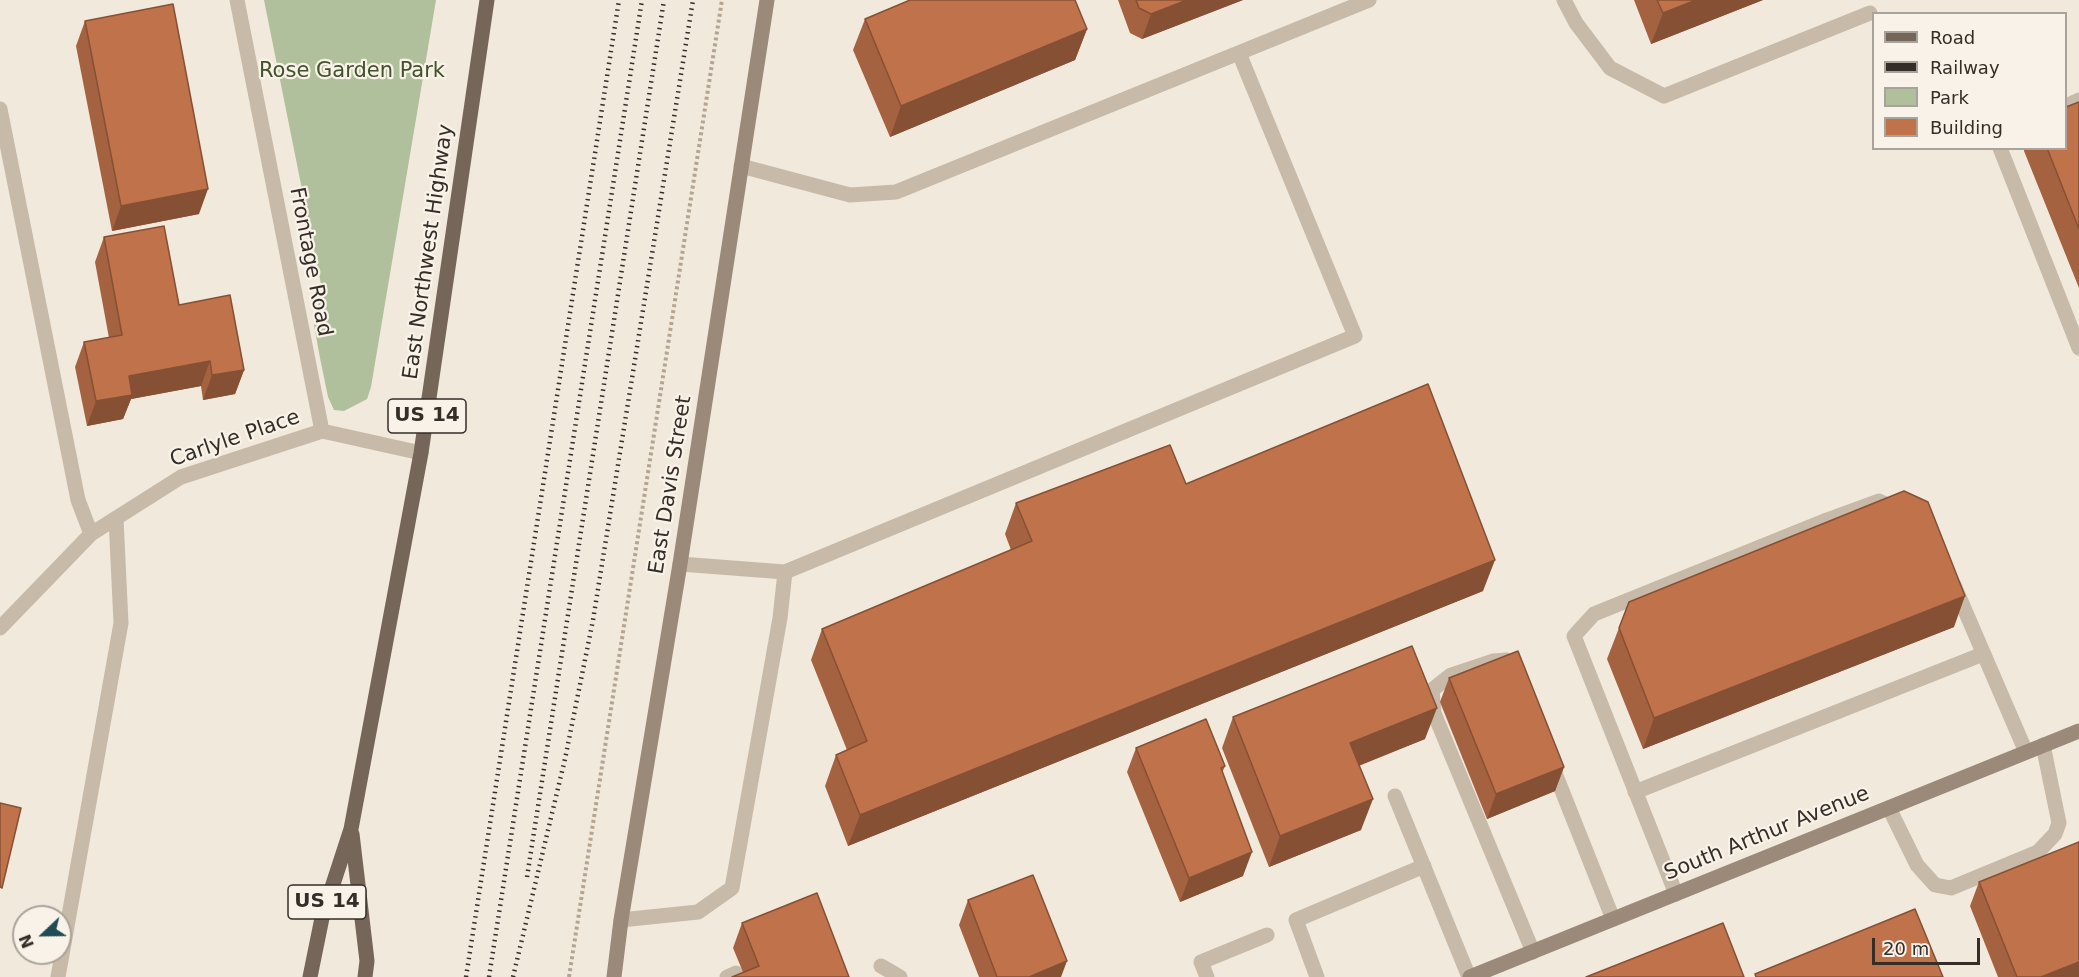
<!DOCTYPE html>
<html>
<head>
<meta charset="utf-8">
<style>
  body { margin:0 }
  #map { position:relative; width:2079px; height:977px; overflow:hidden; background:#f1e9dc; font-family:"DejaVu Sans",sans-serif }
  canvas { display:block }
  .legend { position:absolute; left:1872px; top:12px; width:195px; height:138px; box-sizing:border-box; background:#f8f2e8; border:2px solid #aaa39b; margin:0; padding:8px 10px; list-style:none; font-size:18px; color:#352d28 }
  .legend li { display:flex; align-items:center; gap:12px; height:30px }
  .legend b { width:30px; border:2px solid #aaa39b }
  .north { position:absolute; left:12px; top:905px; width:60px; height:60px; box-sizing:border-box; background:#f8f2e8; border:2px solid #aaa39b; border-radius:50%; rotate:248deg; font-size:16px; font-weight:700; line-height:24px; text-align:center; color:#352d28 }
  .north::after { content:''; display:block; margin:auto; width:21px; height:27px; background:#204c55; clip-path:polygon(50% 0,100% 100%,50% 72%,0 100%) }
  .scale { position:absolute; left:1872px; top:938px; width:108px; height:27px; box-sizing:border-box; border:3px solid #352d28; border-top:0; padding-left:8px; font-size:18px; line-height:21px; white-space:nowrap; color:#352d28; -webkit-text-stroke:4px #f8f2e8; paint-order:stroke }
</style>
</head>
<body>
<div id="map">
<canvas width="2079" height="977"></canvas>
<ul class="legend">
<li><b style="height:8px;background:#76665a"></b>Road</li>
<li><b style="height:8px;background:#352d28"></b>Railway</li>
<li><b style="height:16px;background:#b0bf9c"></b>Park</li>
<li><b style="height:16px;background:#c0724b"></b>Building</li>
</ul>
<div class="north">N</div>
<div class="scale">20 m</div>
</div>
<script>
const context = document.querySelector('canvas').getContext('2d');
context.lineJoin = 'round';
function paint(path, color) { context.fillStyle = color; context.fill(path, 'evenodd'); }
const shape = rows => new Path2D(rows.map(r => 'M' + r).join(''));
function strokePath(path, color, width, dash) { context.strokeStyle = color; context.lineWidth = width; context.lineCap = dash ? 'butt' : 'round'; context.setLineDash(dash || []); context.stroke(path); }
function drawText(font, color, halo, rows, align = 'center') {
  context.font = font + ' "DejaVu Sans",sans-serif'; context.lineWidth = 4.5; context.setLineDash([]); context.textBaseline = 'middle'; context.strokeStyle = halo; context.fillStyle = color; for (const [text, x, y, turn = 0] of rows) {
    context.save(); context.translate(x, y); context.rotate((+turn || 0) * Math.PI / 180); context.textAlign = isNaN(turn) ? turn : align; if (halo) context.strokeText(text, 0, 0); context.fillText(text, 0, 0); context.restore();
  }
}
const green = shape([
  [264,0,436,0,371,387,367,399,344,411,334,410,328,397,320,358,314,325,322,289]
]);
const path = shape([
  [569,977,722,0]
]);
const lane = shape([
  [1564,0,1576,23,1610,68,1664,96,1870,13],
  [2066,106,2079,100],
  [2000,148,2079,348],
  [741,166,850,195,896,192,1369,0],
  [680,564,785,572,1355,336,1239,53],
  [1954,585,2026,752],
  [1507,660,1493,661,1451,675,1432,690,1434,713,1533,952],
  [1551,763,1613,919],
  [1635,792,1983,654],
  [1395,796,1469,977],
  [1889,808,1917,865,1935,885,1951,888,2038,852,2055,834,2059,823,2043,745],
  [1676,894,1574,636,1594,614,1827,520,1879,501,1897,509],
  [621,920,698,912,732,888,780,618,785,572],
  [881,966,900,977],
  [727,977,736,973],
  [1207,977,1201,962,1267,935],
  [1317,977,1296,920,1424,866]
]);
const street = shape([
  [237,0,322,431],
  [0,109,78,500,91,534],
  [322,431,421,453],
  [0,628,91,534,181,477,322,431],
  [58,977,121,623,116,518]
]);
const secondary = shape([
  [614,977,621,920,680,564,767,0],
  [1470,977,2079,731]
]);
const primary = shape([
  [352,834,367,961,365,977],
  [310,977,322,918,351,829,421,453,487,0]
]);
const rail = shape([
  [527,877,664,0],
  [466,977,619,0],
  [489,977,642,0],
  [513,977,565,759,593,620,693,0]
]);
const wall = shape([
  [1118,0,1243,0,1142,39,1130,33],
  [1634,0,1763,0,1651,44],
  [865,19,1087,29,1075,60,890,137,853,50],
  [85,21,199,214,112,231,76,46],
  [2079,102,2079,288,2024,151,2024,148,2066,148],
  [104,237,179,305,244,370,235,394,203,400,201,386,131,399,123,419,87,426,75,367,84,342,109,338,95,262],
  [1186,484,1483,591,848,846,825,786,836,755,847,750,811,660,822,629,1011,550,1005,534,1016,503],
  [1629,602,1954,627,1643,749,1607,659],
  [1449,678,1564,767,1555,791,1487,819,1440,702],
  [1233,717,1425,739,1359,765,1361,830,1269,867,1222,748],
  [1136,748,1225,766,1222,773,1243,876,1180,902,1127,772],
  [1979,882,2079,977,1998,977,1970,906],
  [968,900,1061,977,979,977,959,925],
  [742,923,849,977,743,972,733,948]
]);
const shadedWall = shape([
  [1187,0,1243,0,1142,39,1151,14],
  [1696,0,1763,0,1651,44,1663,13],
  [1087,29,1075,60,890,137,901,106],
  [208,189,199,214,112,231,121,206],
  [210,361,201,386,131,399,123,419,87,426,96,401,129,376],
  [244,370,235,394,203,400,212,375],
  [1495,560,1483,591,848,846,860,815],
  [1965,596,1954,627,1643,749,1654,718],
  [1437,708,1425,739,1339,774,1350,743],
  [1564,767,1555,791,1487,819,1496,794],
  [1373,799,1361,830,1269,867,1280,836],
  [1252,852,1243,876,1180,902,1189,878],
  [1067,961,1061,977,1029,977],
  [2079,962,2079,977,2041,977]
]);
const building = shape([
  [910,0,1075,0,1087,29,901,106,865,19,910,0],
  [1136,0,1187,0,1151,14,1139,8,1136,0],
  [1657,0,1696,0,1663,13,1657,0],
  [173,4,208,189,121,206,85,21,173,4],
  [2079,102,2079,229,2047,148,2066,148,2066,107,2079,102],
  [164,226,179,305,230,295,244,370,212,375,210,361,129,376,132,395,96,401,84,342,122,335,104,237,164,226],
  [1428,384,1495,560,860,815,836,755,867,741,822,629,1032,541,1016,503,1170,445,1186,484,1428,384],
  [1904,491,1928,502,1965,596,1654,718,1619,628,1629,602,1904,491],
  [1412,646,1437,708,1350,743,1373,799,1280,836,1233,717,1412,646],
  [1518,651,1564,767,1496,794,1449,678,1518,651],
  [1206,719,1225,766,1221,768,1252,852,1189,878,1136,748,1206,719],
  [0,803,21,808,2,888,0,887,0,803],
  [2079,842,2079,962,2041,977,2017,977,1979,882,2079,842],
  [1033,875,1067,961,1029,977,997,977,968,900,1033,875],
  [817,893,849,977,732,977,759,966,742,923,817,893],
  [1915,909,1943,977,1756,977,1755,974,1915,909],
  [1723,923,1744,977,1586,977,1723,923]
]);
const shields = [
  [427,416,78],
  [327,902,78]
];
const shieldNames = [
  ["US 14",427,416],
  ["US 14",327,902]
];
const parkNames = [
  ["Rose Garden Park",352,72]
];
const streetNames = [
  ["East Northwest Highway",429,252,-82],
  ["Frontage Road",310,262,79],
  ["Carlyle Place",235,439,-19],
  ["East Davis Street",671,485,-81],
  ["South Arthur Avenue",1767,834,-22]
];
paint(green, '#b0bf9c');
strokePath(path, '#b4a492', 4, [3, 3]);
strokePath(lane, '#c8baa8', 15);
strokePath(street, '#c8baa8', 15);
strokePath(secondary, '#9b897a', 15);
strokePath(primary, '#76665a', 15);
strokePath(rail, '#352d28', 4.5, [1.5, 4.5]);
paint(wall, '#a56240');
paint(shadedWall, '#865034');
paint(building, '#c0724b');
strokePath(building, '#865034', 1.5);
for (const [x, y, w] of shields) { const box = new Path2D(); box.roundRect(x - w / 2, y - 17, w, 34, 4.5); context.fillStyle = '#f8f2e8'; context.fill(box); strokePath(box, '#352d28', 1.5); }
drawText('bold 20px', '#352d28', null, shieldNames);
drawText('21px', '#41522d', '#f8f2e8', parkNames);
drawText('21px', '#352d28', '#f8f2e8', streetNames);
</script>
</body>
</html>
